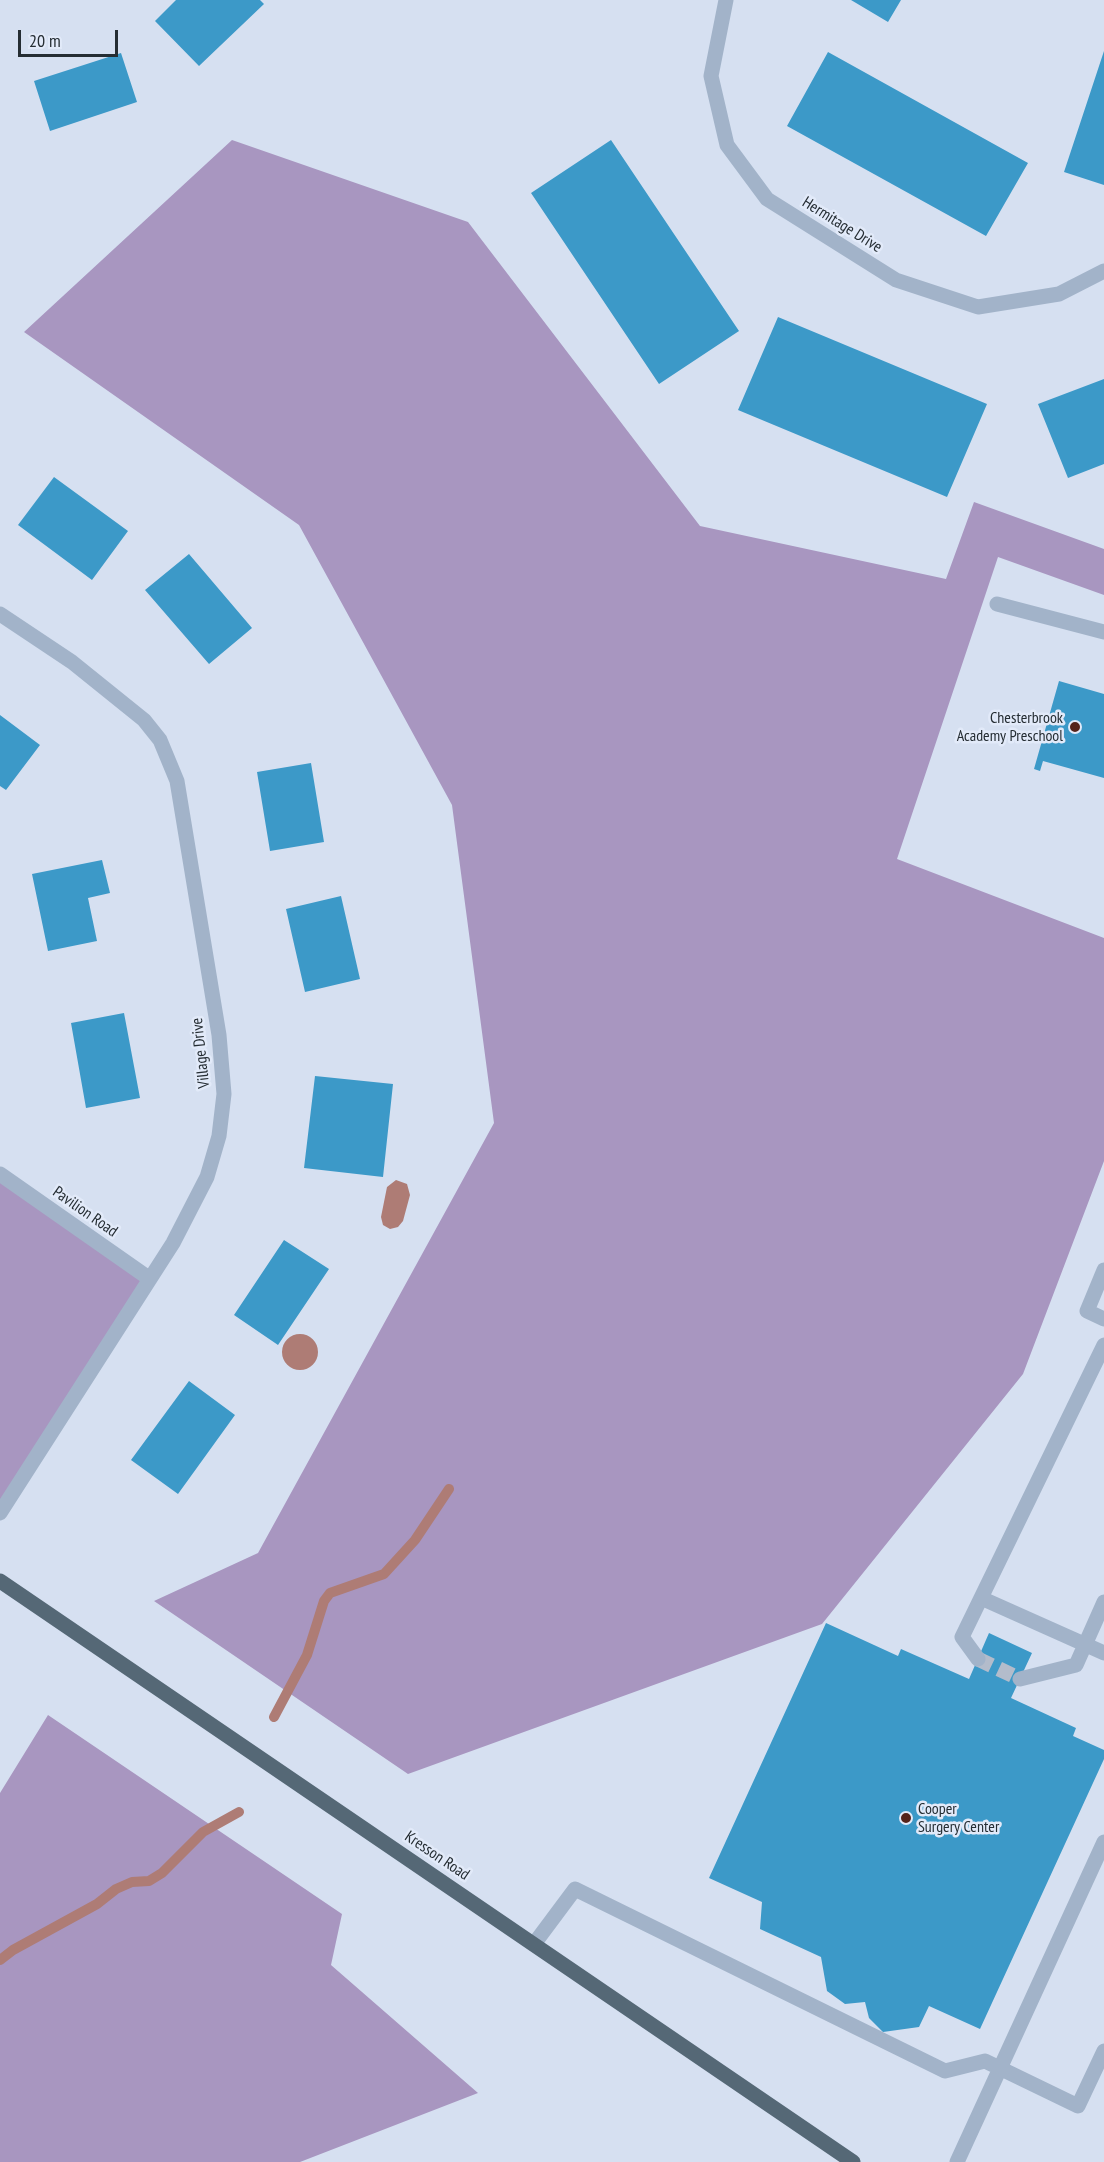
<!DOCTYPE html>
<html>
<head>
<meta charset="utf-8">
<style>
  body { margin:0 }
  #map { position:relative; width:1104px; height:2162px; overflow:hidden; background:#d6e0f1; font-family:"PT Sans Narrow",sans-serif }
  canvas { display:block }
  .scale { position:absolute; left:18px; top:30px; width:100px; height:27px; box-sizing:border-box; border:3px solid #252d33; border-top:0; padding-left:8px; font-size:18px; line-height:21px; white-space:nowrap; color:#252d33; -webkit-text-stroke:4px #e2eaf9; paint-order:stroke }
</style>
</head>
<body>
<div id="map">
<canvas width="1104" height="2162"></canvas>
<div class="scale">20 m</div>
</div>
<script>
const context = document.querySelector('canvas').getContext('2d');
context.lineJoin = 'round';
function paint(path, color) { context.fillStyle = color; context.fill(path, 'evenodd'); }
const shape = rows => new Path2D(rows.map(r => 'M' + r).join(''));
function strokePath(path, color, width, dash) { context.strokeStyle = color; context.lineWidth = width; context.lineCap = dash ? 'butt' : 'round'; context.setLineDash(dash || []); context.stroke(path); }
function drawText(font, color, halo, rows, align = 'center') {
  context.font = font + ' "PT Sans Narrow",sans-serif'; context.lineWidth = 5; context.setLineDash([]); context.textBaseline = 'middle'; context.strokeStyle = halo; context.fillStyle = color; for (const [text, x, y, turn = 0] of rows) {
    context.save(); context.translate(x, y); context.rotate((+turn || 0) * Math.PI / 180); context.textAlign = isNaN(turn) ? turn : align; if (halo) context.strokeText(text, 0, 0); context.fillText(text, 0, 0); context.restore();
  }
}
const green = shape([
  [232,140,468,222,700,526,946,579,974,502,1104,549,1104,595,998,557,897,859,1104,938,1104,1161,1023,1374,822,1624,408,1774,154,1601,258,1553,494,1123,452,805,299,525,24,332],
  [0,1174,150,1279,0,1515],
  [48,1715,342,1914,331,1965,478,2093,300,2162,0,2162,0,1793]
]);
const water = shape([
  [396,1180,407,1184,410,1195,403,1221,398,1227,390,1229,383,1225,381,1217,387,1187],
  '282 1352a18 18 0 1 1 36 0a18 18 0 1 1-36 0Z'
]);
const stream = shape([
  [274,1717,307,1655,324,1601,330,1593,384,1574,415,1540,449,1489],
  [0,1960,13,1950,97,1904,116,1889,132,1882,149,1881,162,1873,203,1832,239,1812]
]);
const building = shape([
  [176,0,260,0,264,4,199,66,155,21],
  [851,0,901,0,888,22],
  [1104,51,1104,185,1064,172],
  [828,52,1028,163,986,236,787,126],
  [121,53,137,102,50,131,34,81],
  [611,140,739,331,659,384,531,193],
  [778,317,987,404,947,497,738,410],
  [1104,379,1104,464,1068,478,1038,404],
  [54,477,128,531,92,580,18,525],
  [189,554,252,628,209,664,145,590],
  [1059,681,1104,694,1104,778,1043,761,1040,771,1034,769],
  [0,715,40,745,6,790,0,786],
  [311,763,324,842,270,851,257,772],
  [102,860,110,893,88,898,97,941,48,951,32,874],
  [341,896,360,979,305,992,286,909],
  [124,1013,140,1098,86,1108,71,1023],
  [315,1076,393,1084,383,1177,304,1168],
  [284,1240,329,1269,278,1345,234,1315],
  [189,1381,235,1415,178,1494,131,1460],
  [826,1623,898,1656,901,1649,969,1679,989,1633,1032,1653,1011,1698,1076,1728,1073,1736,1104,1750,1104,1759,980,2029,929,2006,919,2027,883,2032,869,2018,865,2002,845,2004,827,1991,821,1957,760,1929,762,1902,709,1878]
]);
const minorTunnel = shape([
  [978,1659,1020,1679]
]);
const minor = shape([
  [726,0,711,76,727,145,767,199,896,280,978,307,1059,294,1104,271],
  [997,604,1104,632],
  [0,614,72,662,144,720,160,740,177,781,219,1035,224,1094,219,1136,207,1177,173,1243,0,1513],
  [0,1174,150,1279],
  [1104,1270,1087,1311,1104,1319],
  [981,1598,1104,1653],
  [978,1659,962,1637,1104,1345],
  [1020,1679,1076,1665,1104,1602],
  [534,1944,575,1889,945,2071,985,2061,1078,2106,1104,2051],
  [957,2162,1104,1842]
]);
const major = shape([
  [0,1581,853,2162]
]);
const markers = [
  [1075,727,6,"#55231a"],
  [906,1818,6,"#55231a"]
];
const streetNames = [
  ["Hermitage Drive",842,225,32],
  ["Village Drive",201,1053,-96],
  ["Pavilion Road",85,1212,35],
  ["Kresson Road",437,1856,34]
];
const poiNames = [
  ["Chesterbrook",1063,718],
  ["Academy Preschool",1063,736],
  ["Cooper",918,1809,"left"],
  ["Surgery Center",918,1827,"left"]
];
paint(green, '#a896c0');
paint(water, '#ae7c75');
strokePath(stream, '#ae7c75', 10);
paint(building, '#3c99c8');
strokePath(minorTunnel, '#b3bccb', 15, [15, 8]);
strokePath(minor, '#a2b3c9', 15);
strokePath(major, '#556876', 15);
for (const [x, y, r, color] of markers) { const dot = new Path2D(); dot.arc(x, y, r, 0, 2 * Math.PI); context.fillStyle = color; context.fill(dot); strokePath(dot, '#e2eaf9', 2); }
drawText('16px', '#252d33', '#e2eaf9', streetNames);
drawText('16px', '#252d33', '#e2eaf9', poiNames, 'right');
</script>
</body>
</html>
